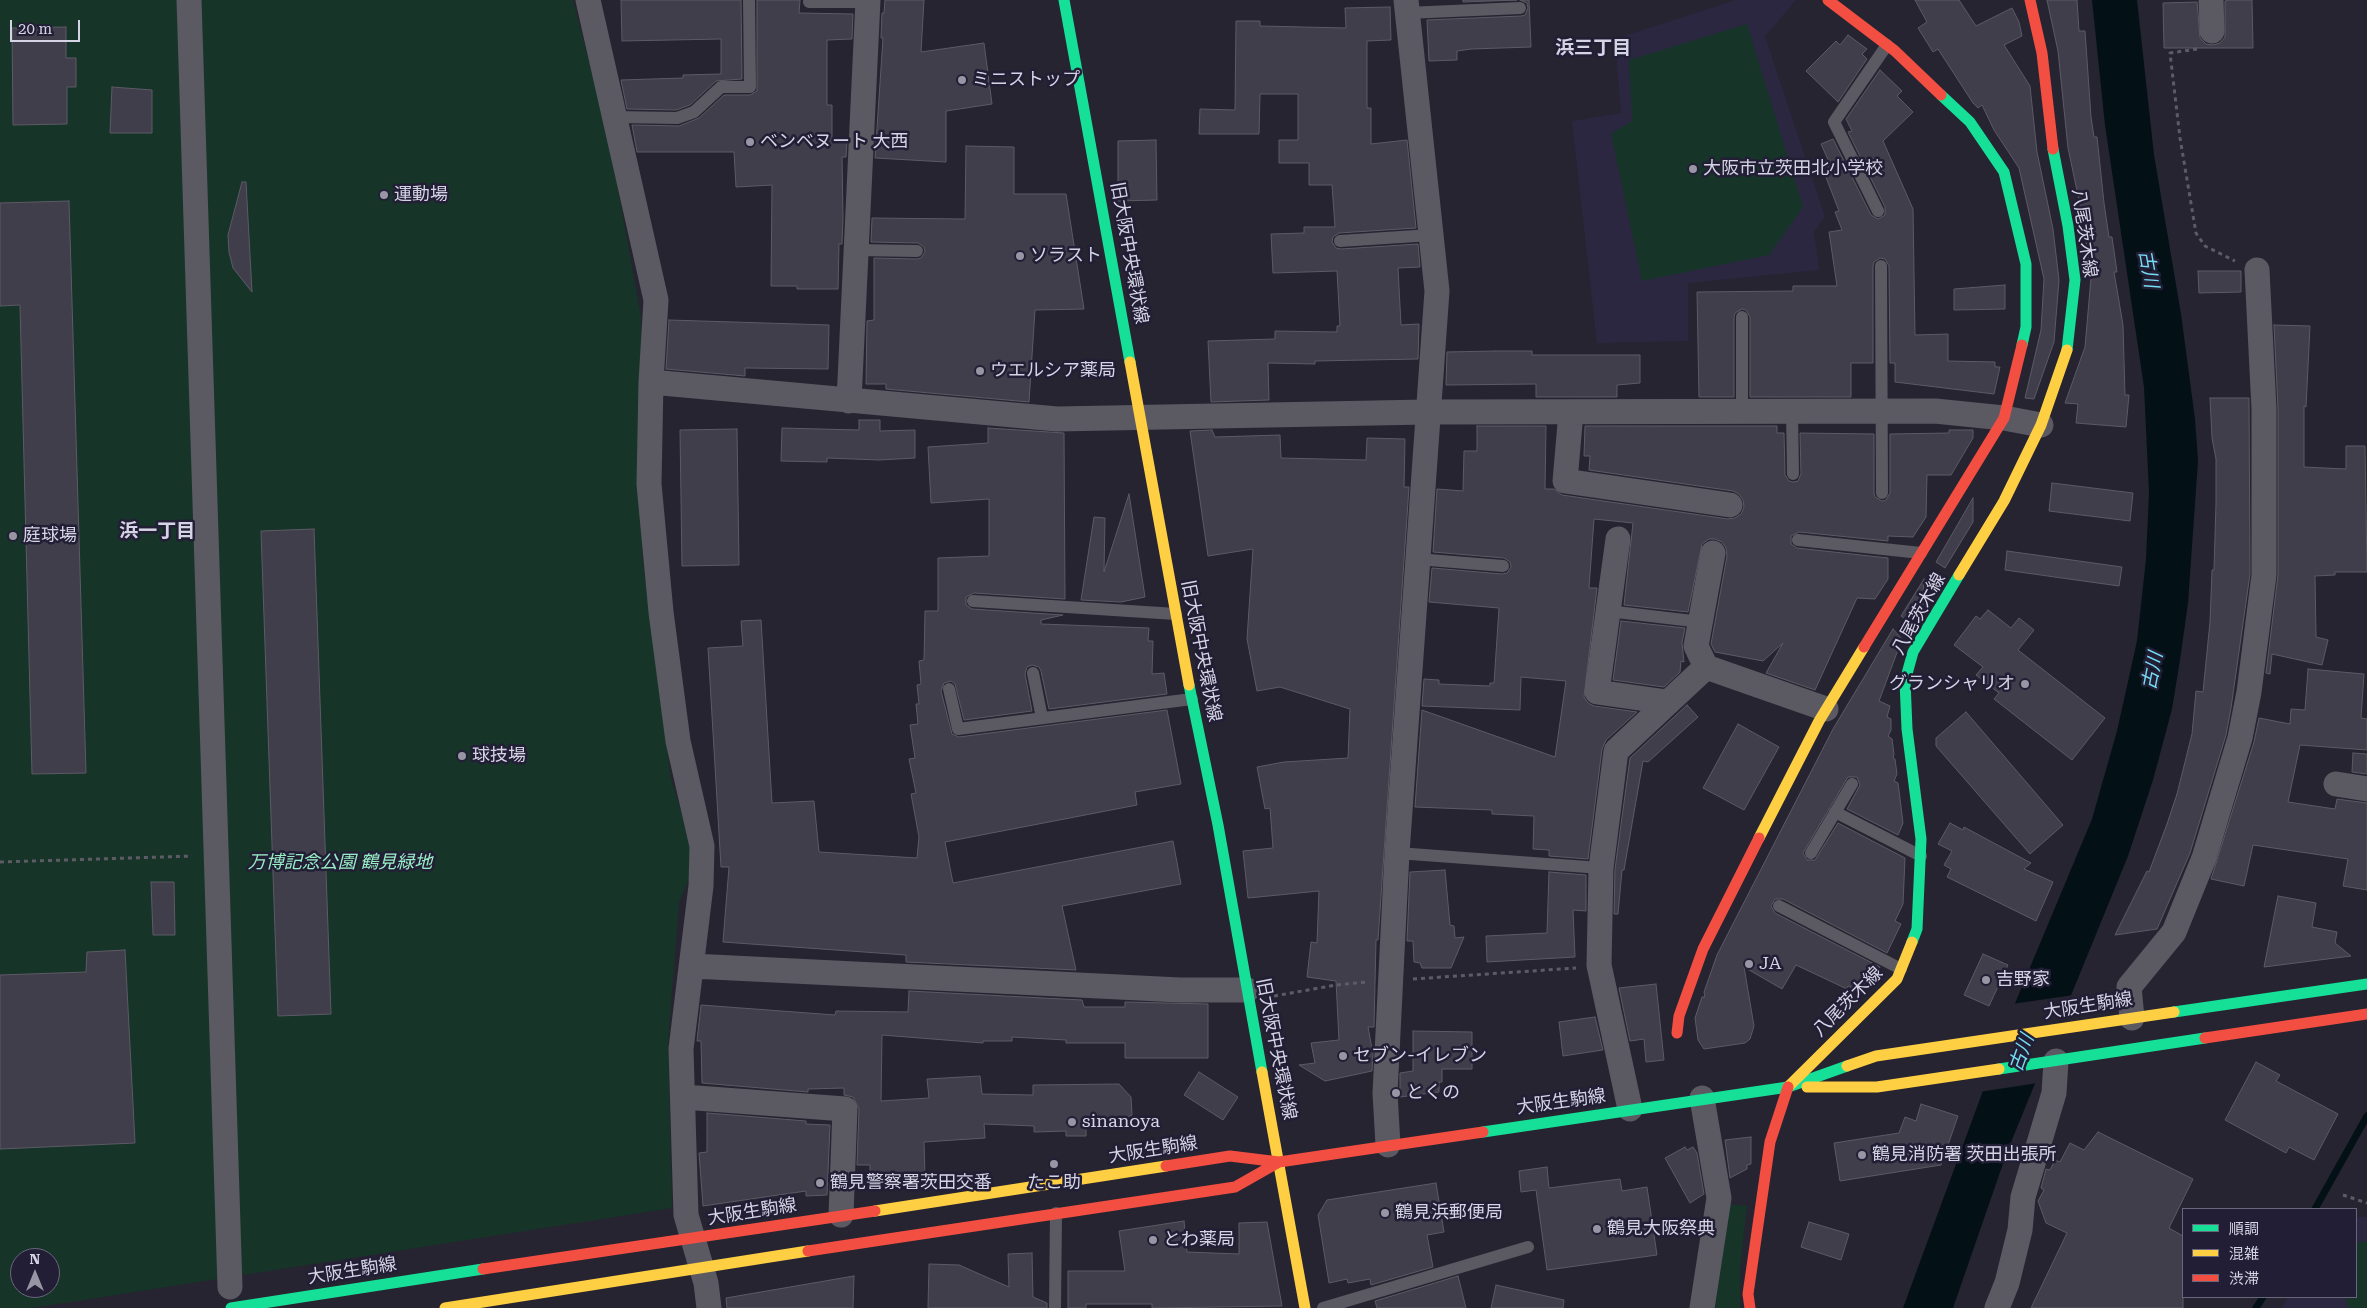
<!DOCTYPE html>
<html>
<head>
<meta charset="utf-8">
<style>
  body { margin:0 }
  #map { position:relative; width:2367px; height:1308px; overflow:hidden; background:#262430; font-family:"Roboto Serif","Noto Sans JP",serif }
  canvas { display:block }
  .legend { position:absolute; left:2182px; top:1208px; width:175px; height:90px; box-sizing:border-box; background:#221e36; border:1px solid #6a677c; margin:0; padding:6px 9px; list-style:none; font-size:15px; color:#d5d4e4 }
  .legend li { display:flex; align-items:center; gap:10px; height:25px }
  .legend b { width:25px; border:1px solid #6a677c }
  .north { position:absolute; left:10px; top:1248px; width:50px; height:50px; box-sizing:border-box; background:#221e36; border:1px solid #6a677c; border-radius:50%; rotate:0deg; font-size:14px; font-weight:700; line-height:20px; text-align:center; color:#d5d4e4 }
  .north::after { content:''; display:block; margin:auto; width:18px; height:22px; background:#9896a5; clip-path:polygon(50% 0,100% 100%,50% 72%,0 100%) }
  .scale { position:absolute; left:10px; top:20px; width:70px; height:22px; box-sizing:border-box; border:2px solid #d5d4e4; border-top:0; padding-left:6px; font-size:15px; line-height:18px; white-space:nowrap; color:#d5d4e4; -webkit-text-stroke:4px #221e36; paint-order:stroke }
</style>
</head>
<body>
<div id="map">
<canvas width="2367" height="1308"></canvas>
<ul class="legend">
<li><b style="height:6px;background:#16e098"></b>順調</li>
<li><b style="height:6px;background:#ffcf43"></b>混雑</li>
<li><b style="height:6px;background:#f24e42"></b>渋滞</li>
</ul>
<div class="north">N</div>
<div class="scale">20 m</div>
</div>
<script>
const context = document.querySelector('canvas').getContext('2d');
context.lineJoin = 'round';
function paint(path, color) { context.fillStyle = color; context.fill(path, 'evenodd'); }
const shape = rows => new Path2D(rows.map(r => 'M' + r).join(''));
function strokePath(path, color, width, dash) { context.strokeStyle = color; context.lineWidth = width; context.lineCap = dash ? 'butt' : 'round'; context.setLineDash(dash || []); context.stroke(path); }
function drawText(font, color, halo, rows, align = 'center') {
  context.font = font + ' "Roboto Serif","Noto Sans JP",serif'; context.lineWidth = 5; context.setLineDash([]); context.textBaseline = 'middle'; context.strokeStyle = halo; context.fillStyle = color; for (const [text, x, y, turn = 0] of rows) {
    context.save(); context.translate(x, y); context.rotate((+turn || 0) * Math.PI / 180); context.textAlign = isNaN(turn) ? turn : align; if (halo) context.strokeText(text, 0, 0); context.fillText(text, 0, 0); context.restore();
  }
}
const built = shape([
  [1736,0,1796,0,1765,36,1825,217,1814,232,1819,270,1688,283,1688,341,1597,343,1572,121,1621,113,1615,39],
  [2356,1217,2367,1217,2367,1308,2282,1308,2288,1297,2356,1297]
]);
const green = shape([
  [0,0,573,0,609,139,641,317,642,555,671,779,690,840,691,875,679,902,668,1042,672,1208,32,1308,0,1308],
  [20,1258,50,1258,50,1288,20,1288],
  [1747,24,1803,207,1769,255,1642,281,1611,134,1632,121,1629,60],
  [1729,1204,1747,1206,1740,1268,1740,1308,1708,1308],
  [2367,1241,2367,1308,2348,1308,2346,1297,2356,1297,2356,1243]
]);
const water = shape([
  [2092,0,2137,0,2154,155,2181,314,2195,419,2198,461,2188,603,2180,660,2172,709,2153,780,2128,856,2007,1152,1953,1308,1903,1308,2016,1001,2092,819,2117,731,2137,641,2146,559,2149,492,2144,387,2105,125]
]);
const pier = shape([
  [2074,995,2038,1083,1979,1092,2012,1004]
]);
const stream = shape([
  [2315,1209,2367,1116],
  [2256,1308,2263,1297]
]);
const building = shape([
  [621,0,741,0,742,79,716,81,690,105,676,110,627,109,621,80,683,78,683,75,721,74,721,39,622,41,621,0],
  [757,0,800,0,799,13,853,14,852,39,827,40,827,105,832,105,832,140,847,140,846,157,842,157,843,218,842,244,839,244,838,289,797,289,797,286,771,286,772,185,736,187,734,152,637,152,632,125,679,126,699,118,724,95,750,95,757,91,757,0],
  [885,0,924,0,921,52,984,43,992,104,946,111,946,162,875,158,883,38,881,38,882,13,884,13,885,0],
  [1463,0,1517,0,1463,2,1463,0],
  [1520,0,1529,0,1531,47,1471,49,1457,51,1457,60,1429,61,1427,20,1521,16,1525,15,1528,8,1527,3,1520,0],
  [1915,0,1959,0,1976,26,2012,8,2019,22,2022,36,2004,45,2030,86,2037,152,2053,229,2059,280,2054,342,2034,399,2025,398,2041,330,2044,279,2019,168,1994,130,1982,105,1978,108,1973,103,1938,49,1933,52,1918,28,1927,22,1915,0],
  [2047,0,2077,0,2079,31,2085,31,2091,117,2094,137,2097,137,2104,203,2109,237,2112,237,2117,272,2114,272,2123,325,2125,395,2129,395,2126,427,2076,423,2078,404,2065,403,2085,347,2091,278,2084,224,2068,148,2058,51,2047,0],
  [2228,0,2252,0,2253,48,2164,48,2163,3,2197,2,2200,38,2206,44,2213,45,2220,43,2225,37,2225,1,2228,0],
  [1390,7,1391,40,1367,41,1367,108,1371,108,1371,144,1407,140,1416,228,1339,233,1333,237,1332,242,1336,248,1341,249,1418,244,1420,267,1398,268,1401,325,1419,324,1418,359,1315,361,1315,364,1268,363,1269,400,1211,402,1208,341,1275,339,1275,331,1337,332,1337,326,1340,326,1337,271,1273,273,1271,234,1304,233,1304,227,1335,227,1332,185,1309,185,1309,163,1279,163,1279,140,1298,140,1298,94,1260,94,1259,134,1199,134,1200,109,1235,110,1236,21,1260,21,1260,26,1346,28,1345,8,1390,7],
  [66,27,66,58,76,58,76,87,67,87,67,124,13,125,12,28,66,27],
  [1848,35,1867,49,1862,54,1867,59,1838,102,1806,71,1836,41,1840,45,1848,35],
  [1880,70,1902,91,1897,96,1913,112,1883,141,1913,209,1915,335,1948,334,1948,361,1995,362,1995,367,2000,367,1994,394,1895,382,1895,363,1890,363,1889,266,1885,259,1880,258,1874,262,1873,266,1873,363,1851,363,1851,397,1750,397,1750,317,1746,310,1742,309,1735,313,1734,317,1734,397,1699,397,1697,292,1793,291,1793,286,1837,286,1829,232,1842,230,1835,212,1839,211,1822,167,1830,164,1821,144,1833,139,1871,215,1878,219,1885,215,1885,207,1848,132,1852,131,1846,119,1880,70],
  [112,87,152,90,152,133,110,133,112,87],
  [1156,140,1157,200,1118,201,1118,141,1156,140],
  [966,146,1014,147,1014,194,1066,194,1084,309,1035,310,1029,402,886,389,886,384,866,384,867,321,874,320,874,258,917,259,921,258,925,252,924,247,918,243,871,242,872,218,965,219,966,146],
  [242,182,246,182,252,292,233,268,229,252,228,235,242,182],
  [69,201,86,773,32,774,20,305,0,306,0,203,69,201],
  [2198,271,2241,271,2241,292,2199,293,2198,271],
  [2005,285,2005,309,1954,310,1954,289,2005,285],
  [669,320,829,325,828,369,745,368,745,376,666,369,669,320],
  [2274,325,2310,326,2306,407,2304,406,2304,467,2346,469,2346,446,2365,446,2367,572,2335,572,2335,575,2315,576,2316,637,2328,640,2322,665,2272,654,2270,674,2266,673,2278,575,2278,409,2274,325],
  [1495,351,1532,351,1532,355,1640,355,1640,383,1617,385,1617,397,1536,397,1536,384,1446,385,1447,352,1495,351],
  [2210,398,2249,398,2250,574,2231,708,2226,735,2190,853,2157,929,2115,935,2147,871,2149,872,2167,824,2177,794,2192,734,2196,691,2203,692,2210,622,2212,570,2214,570,2216,503,2216,459,2212,438,2210,398],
  [859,420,880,420,880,431,915,430,915,458,879,460,827,458,827,462,781,461,782,428,859,430,859,420],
  [1477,426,1546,426,1545,489,1554,489,1562,495,1728,519,1735,518,1741,514,1744,507,1743,500,1739,494,1733,491,1589,470,1590,456,1584,456,1585,426,1777,426,1777,433,1784,433,1785,475,1789,481,1793,482,1798,481,1801,474,1800,433,1874,434,1874,493,1875,497,1882,501,1886,500,1890,493,1890,434,1949,433,1949,430,1973,430,1973,438,1951,475,1927,475,1926,517,1913,537,1888,536,1888,541,1799,532,1791,536,1791,544,1797,548,1888,558,1888,579,1875,599,1857,598,1815,690,1766,673,1783,643,1763,661,1715,652,1711,644,1727,556,1726,548,1722,542,1715,539,1709,539,1702,544,1688,612,1624,605,1633,523,1594,519,1589,588,1597,588,1584,697,1588,703,1594,706,1637,712,1606,740,1602,749,1588,859,1549,856,1549,850,1533,849,1534,816,1492,814,1492,810,1415,807,1422,710,1555,757,1566,681,1521,677,1520,710,1422,706,1424,679,1439,680,1439,684,1490,686,1490,683,1494,683,1499,608,1429,602,1432,568,1502,574,1507,573,1511,567,1510,562,1504,558,1433,552,1437,489,1463,491,1464,451,1477,451,1477,426],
  [988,428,1064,433,1065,599,974,593,966,597,966,605,972,609,1063,615,1041,620,1041,624,1149,628,1148,641,1153,641,1152,674,1164,673,1167,694,1049,709,1041,671,1039,667,1032,665,1027,667,1025,674,1032,711,964,720,955,684,951,681,944,683,941,691,952,734,959,737,1167,710,1181,784,1135,792,1137,805,945,842,953,883,1173,841,1181,884,1062,906,1076,970,906,962,906,955,723,942,729,867,721,867,708,648,743,646,741,621,761,620,772,803,814,801,819,852,917,858,919,837,911,794,916,793,909,759,915,758,910,725,918,724,916,704,919,704,917,685,921,684,919,661,924,660,925,611,938,611,938,558,989,556,989,499,931,503,928,447,988,443,988,428],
  [737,429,739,565,682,566,680,430,737,429],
  [1212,430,1215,437,1280,435,1281,458,1366,460,1367,438,1405,439,1404,487,1409,487,1378,940,1376,940,1374,1027,1368,1027,1373,1054,1372,1071,1325,1081,1299,1065,1315,1063,1311,1043,1339,1040,1336,981,1307,977,1311,942,1317,943,1319,891,1248,898,1243,851,1273,848,1270,808,1265,809,1257,767,1284,762,1348,758,1350,709,1280,687,1257,691,1247,639,1253,549,1208,556,1190,431,1212,430],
  [2052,483,2133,493,2130,521,2049,511,2052,483],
  [1129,494,1145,597,1121,602,1081,600,1094,517,1105,518,1104,572,1129,494],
  [1973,498,1973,522,1945,568,1936,562,1973,498],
  [314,529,331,1014,278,1016,261,531,314,529],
  [2007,551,2122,567,2119,586,2005,570,2007,551],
  [1924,579,1923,605,1912,624,1901,616,1924,579],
  [1988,610,2011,628,2019,618,2034,630,2018,650,2105,718,2072,760,1994,699,1999,693,1976,675,1983,667,1954,645,1976,616,1980,619,1988,610],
  [1621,621,1685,628,1682,643,1684,662,1681,661,1680,672,1664,687,1613,680,1621,621],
  [1893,629,1902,639,1879,701,1890,706,1887,717,1891,719,1891,730,1888,736,1892,739,1894,754,1893,758,1895,759,1897,774,1894,781,1898,783,1903,823,1898,835,1847,809,1860,785,1857,777,1848,777,1803,853,1807,860,1815,860,1838,823,1905,858,1903,904,1895,921,1901,924,1887,953,1783,899,1775,899,1771,906,1775,913,1880,967,1873,981,1861,992,1848,986,1847,989,1796,965,1782,989,1744,967,1754,1026,1750,1039,1745,1043,1704,1049,1698,1040,1695,1018,1702,997,1705,997,1704,992,1717,955,1833,729,1893,629],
  [2308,669,2364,674,2361,718,2367,719,2367,750,2300,745,2288,802,2335,809,2337,799,2367,803,2367,890,2343,886,2348,859,2253,845,2244,886,2211,879,2254,742,2259,718,2290,724,2291,709,2305,710,2308,669],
  [1687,705,1698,717,1648,762,1643,761,1624,870,1622,870,1618,914,1614,914,1615,869,1630,758,1687,705],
  [1966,712,2063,825,2030,854,1936,746,1936,738,1966,712],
  [1738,724,1779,747,1744,810,1703,788,1738,724],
  [2353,753,2367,754,2367,774,2352,772,2353,753],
  [1950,823,1963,830,1964,827,2031,863,2024,869,2053,882,2036,921,1947,877,1951,869,1944,865,1952,851,1938,844,1950,823],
  [1445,870,1450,925,1454,926,1455,938,1464,937,1451,968,1422,968,1420,963,1414,962,1413,941,1407,941,1410,872,1445,870],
  [1549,872,1586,875,1586,911,1573,910,1575,957,1487,962,1486,936,1547,933,1549,872],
  [151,882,174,882,175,935,153,935,151,882],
  [2278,896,2316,903,2312,927,2337,932,2335,943,2351,956,2264,967,2278,896],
  [125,950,135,1143,0,1149,0,975,86,972,87,952,125,950],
  [1983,954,2008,965,1989,1006,1964,995,1983,954],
  [1656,984,1664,1060,1646,1062,1644,1039,1630,1041,1619,988,1656,984],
  [909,991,1082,1000,1084,1007,1125,1007,1125,1002,1208,1004,1208,1058,1125,1058,1125,1043,1066,1043,1066,1040,1012,1037,1012,1041,983,1041,983,1043,882,1035,881,1101,929,1098,927,1079,980,1076,982,1094,1033,1095,1033,1085,1119,1084,1131,1097,1132,1115,1101,1129,1099,1119,1086,1120,1086,1136,1066,1136,1066,1131,1034,1132,1034,1126,984,1124,985,1138,924,1142,925,1177,905,1178,905,1180,870,1180,870,1165,857,1165,859,1109,853,1097,844,1095,844,1088,808,1089,808,1092,702,1083,701,1041,697,1041,701,1005,835,1015,836,1011,908,1012,909,991],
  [1595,1017,1603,1050,1563,1056,1559,1022,1595,1017],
  [1413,1031,1472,1032,1472,1069,1442,1069,1442,1082,1439,1082,1439,1092,1400,1097,1400,1073,1413,1071,1413,1031],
  [2256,1062,2280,1075,2276,1081,2338,1114,2314,1160,2289,1147,2286,1153,2225,1120,2256,1062],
  [1199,1072,1238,1097,1223,1120,1184,1095,1199,1072],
  [1921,1104,1958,1116,1941,1165,1840,1181,1834,1143,1899,1133,1905,1117,1916,1121,1921,1104],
  [707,1113,806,1121,806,1124,830,1125,827,1195,806,1196,806,1191,703,1206,699,1153,707,1152,707,1113],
  [2098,1132,2193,1179,2169,1228,2183,1236,2183,1308,2031,1308,2067,1233,2046,1223,2038,1201,2044,1190,2041,1188,2046,1169,2050,1170,2055,1160,2060,1162,2070,1143,2084,1150,2098,1132],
  [1751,1137,1751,1164,1747,1165,1747,1169,1730,1178,1725,1140,1751,1137],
  [1685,1147,1687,1150,1693,1147,1697,1153,1704,1194,1690,1203,1665,1158,1685,1147],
  [1547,1167,1549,1188,1620,1179,1622,1191,1647,1187,1657,1255,1547,1270,1536,1190,1521,1192,1519,1171,1547,1167],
  [1436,1183,1444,1232,1427,1235,1433,1267,1371,1285,1370,1279,1348,1283,1347,1279,1329,1283,1318,1215,1327,1200,1436,1183],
  [1184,1221,1187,1252,1239,1254,1239,1223,1267,1222,1282,1306,1152,1308,1152,1304,1086,1304,1086,1308,1068,1308,1068,1271,1125,1271,1119,1231,1184,1221],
  [1809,1222,1849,1234,1841,1260,1801,1247,1809,1222],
  [1032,1253,1033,1297,1047,1303,1047,1308,928,1308,929,1264,959,1265,1009,1287,1008,1254,1032,1253],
  [854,1276,853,1308,727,1308,726,1298,854,1276],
  [1458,1276,1466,1308,1377,1308,1375,1301,1458,1276],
  [1496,1285,1564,1300,1563,1308,1491,1308,1496,1285]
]);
const path = shape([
  [2197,49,2170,53,2180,138,2196,233,2205,246,2235,261],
  [0,862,192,856],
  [1413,979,1576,968],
  [1274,996,1336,985,1367,982],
  [2343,1195,2367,1203]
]);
const lane = shape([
  [809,2,868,2],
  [1407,13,1520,8],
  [615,117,677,118,694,112,721,87,750,87,749,0],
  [1878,211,1834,122,1887,45],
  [1340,241,1431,235],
  [856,250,917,251],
  [1881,266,1882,493],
  [1742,317,1742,412],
  [1792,412,1793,474],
  [1798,540,1921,553],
  [1417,559,1503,566],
  [973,601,1176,614],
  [1608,611,1701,622],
  [1033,673,1042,718],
  [949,689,958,729,1192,699],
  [1835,812,1921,856],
  [1397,853,1601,868],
  [1811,853,1852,784],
  [1779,906,1901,969],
  [1055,1308,1056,1213],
  [1323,1308,1528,1247]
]);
const street = shape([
  [189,0,230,1287],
  [588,0,656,300,651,382,1057,419,1427,412,1935,411,2004,418,2041,425],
  [2211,0,2212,31],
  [651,382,649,484,661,612,678,741,702,846,701,886,681,1049,686,1215,706,1283,709,1308],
  [849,401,868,0],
  [1571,412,1565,481,1730,505],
  [1618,539,1597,692,1667,702],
  [1706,667,1696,646,1713,553],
  [2336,784,2367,789],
  [692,966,1180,990,1247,990],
  [2132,1018,2129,987,2174,932,2204,858,2240,738,2249,692,2264,575,2264,409,2257,270],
  [683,1097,845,1109,841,1215],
  [1630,1109,1599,965,1601,868,1616,751,1706,667,1826,709],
  [1388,1145,1385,1093,1397,853,1437,291,1406,0],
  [1702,1308,1719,1198,1702,1098],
  [1997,1308,2007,1283,2020,1230,2023,1197,2054,1093,2056,1061]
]);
const fast = shape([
  [1064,0,1130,362],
  [1941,95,1970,122,2004,172,2026,264,2026,327,2022,345],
  [2053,149,2068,226,2075,280,2067,350],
  [1189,685,1218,825,1262,1072],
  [1912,942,1917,929,1921,839,1907,729,1905,681,1913,652,1959,575],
  [2174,1012,2367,984],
  [1999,1069,2205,1038],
  [1483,1132,1788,1087,1847,1066],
  [231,1308,483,1269]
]);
const slow = shape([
  [1130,362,1189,685],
  [1959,575,2004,501,2041,425,2067,350],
  [1759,838,1819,721,1864,647],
  [1847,1066,1876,1056,2174,1012],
  [1262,1072,1305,1308],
  [1788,1087,1897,979,1912,942],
  [1807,1087,1877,1087,1999,1069],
  [875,1211,1166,1166],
  [445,1308,808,1251]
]);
const jam = shape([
  [1828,0,1895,51,1941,95],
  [2030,0,2042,53,2053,149],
  [1864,647,2004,418,2022,345],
  [1677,1033,1679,1016,1703,949,1759,838],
  [2205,1038,2367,1014],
  [1166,1166,1230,1156,1279,1162,1483,1132],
  [808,1251,1235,1187,1279,1162],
  [483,1269,875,1211],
  [1750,1308,1748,1294,1770,1142,1788,1087]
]);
const markers = [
  [962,80,5,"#9896a5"],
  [750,142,5,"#9896a5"],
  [1693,169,5,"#9896a5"],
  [384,195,5,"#9896a5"],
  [1020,256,5,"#9896a5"],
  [980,371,5,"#9896a5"],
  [13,536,5,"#9896a5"],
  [2025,684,5,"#9896a5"],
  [462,756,5,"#9896a5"],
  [1749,964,5,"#9896a5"],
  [1986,980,5,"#9896a5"],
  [1343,1056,5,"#9896a5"],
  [1396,1093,5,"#9896a5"],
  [1072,1122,5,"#9896a5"],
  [1862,1155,5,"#9896a5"],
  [1054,1164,5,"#9896a5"],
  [820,1183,5,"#9896a5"],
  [1385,1213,5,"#9896a5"],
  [1597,1229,5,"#9896a5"],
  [1153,1240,5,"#9896a5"]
];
const poiNames = [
  ["ミニストップ",972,80],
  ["ベンベヌート 大西",760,142],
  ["大阪市立茨田北小学校",1703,169],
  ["運動場",394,195],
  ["ソラスト",1030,256],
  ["ウエルシア薬局",990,371],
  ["庭球場",23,536],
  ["グランシャリオ",2015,684,"right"],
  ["球技場",472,756],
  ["JA",1759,964],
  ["吉野家",1996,980],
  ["セブン-イレブン",1353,1056],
  ["とくの",1406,1093],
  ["sinanoya",1082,1122],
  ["鶴見消防署 茨田出張所",1872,1155],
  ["鶴見警察署茨田交番",830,1183],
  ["たこ助",1054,1183,"center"],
  ["鶴見浜郵便局",1395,1213],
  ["鶴見大阪祭典",1607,1229],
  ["とわ薬局",1163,1240]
];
const streetNames = [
  ["八尾茨木線",2084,233,82],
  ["旧大阪中央環状線",1129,253,80],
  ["八尾茨木線",1919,614,-61],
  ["旧大阪中央環状線",1201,651,79],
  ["八尾茨木線",1848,1002,-45],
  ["大阪生駒線",2088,1006,-9],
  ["旧大阪中央環状線",1276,1049,79],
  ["大阪生駒線",1561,1102,-8],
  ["大阪生駒線",1153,1150,-9],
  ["大阪生駒線",752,1212,-9],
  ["大阪生駒線",352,1271,-9]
];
const parkNames = [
  ["万博記念公園 鶴見緑地",340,863]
];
const neighbourhoodNames = [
  ["浜三丁目",1593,48],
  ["浜一丁目",157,531]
];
const waterNames = [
  ["古川",2148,269,80],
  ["古川",2153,671,-79],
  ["古川",2022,1053,-70]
];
paint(built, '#2b2741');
paint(green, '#173429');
paint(water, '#031116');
paint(pier, '#262430');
strokePath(stream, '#031116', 7);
paint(building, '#403e4b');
strokePath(building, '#5c5a66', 1);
strokePath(path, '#5d5c66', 3, [4, 4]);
strokePath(lane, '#5b5a63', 12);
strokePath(street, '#5b5a63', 25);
strokePath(fast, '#16e098', 11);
strokePath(slow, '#ffcf43', 11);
strokePath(jam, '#f24e42', 11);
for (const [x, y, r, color] of markers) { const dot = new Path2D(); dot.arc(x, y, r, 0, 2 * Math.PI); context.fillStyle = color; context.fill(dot); strokePath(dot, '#221e36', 2); }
drawText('18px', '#d5d4e4', '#221e36', poiNames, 'left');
drawText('18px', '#d5d4e4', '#221e36', streetNames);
drawText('italic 18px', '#97edc4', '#221e36', parkNames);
drawText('bold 19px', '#d5d4e4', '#221e36', neighbourhoodNames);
drawText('italic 19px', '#73ddf3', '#221e36', waterNames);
</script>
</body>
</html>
